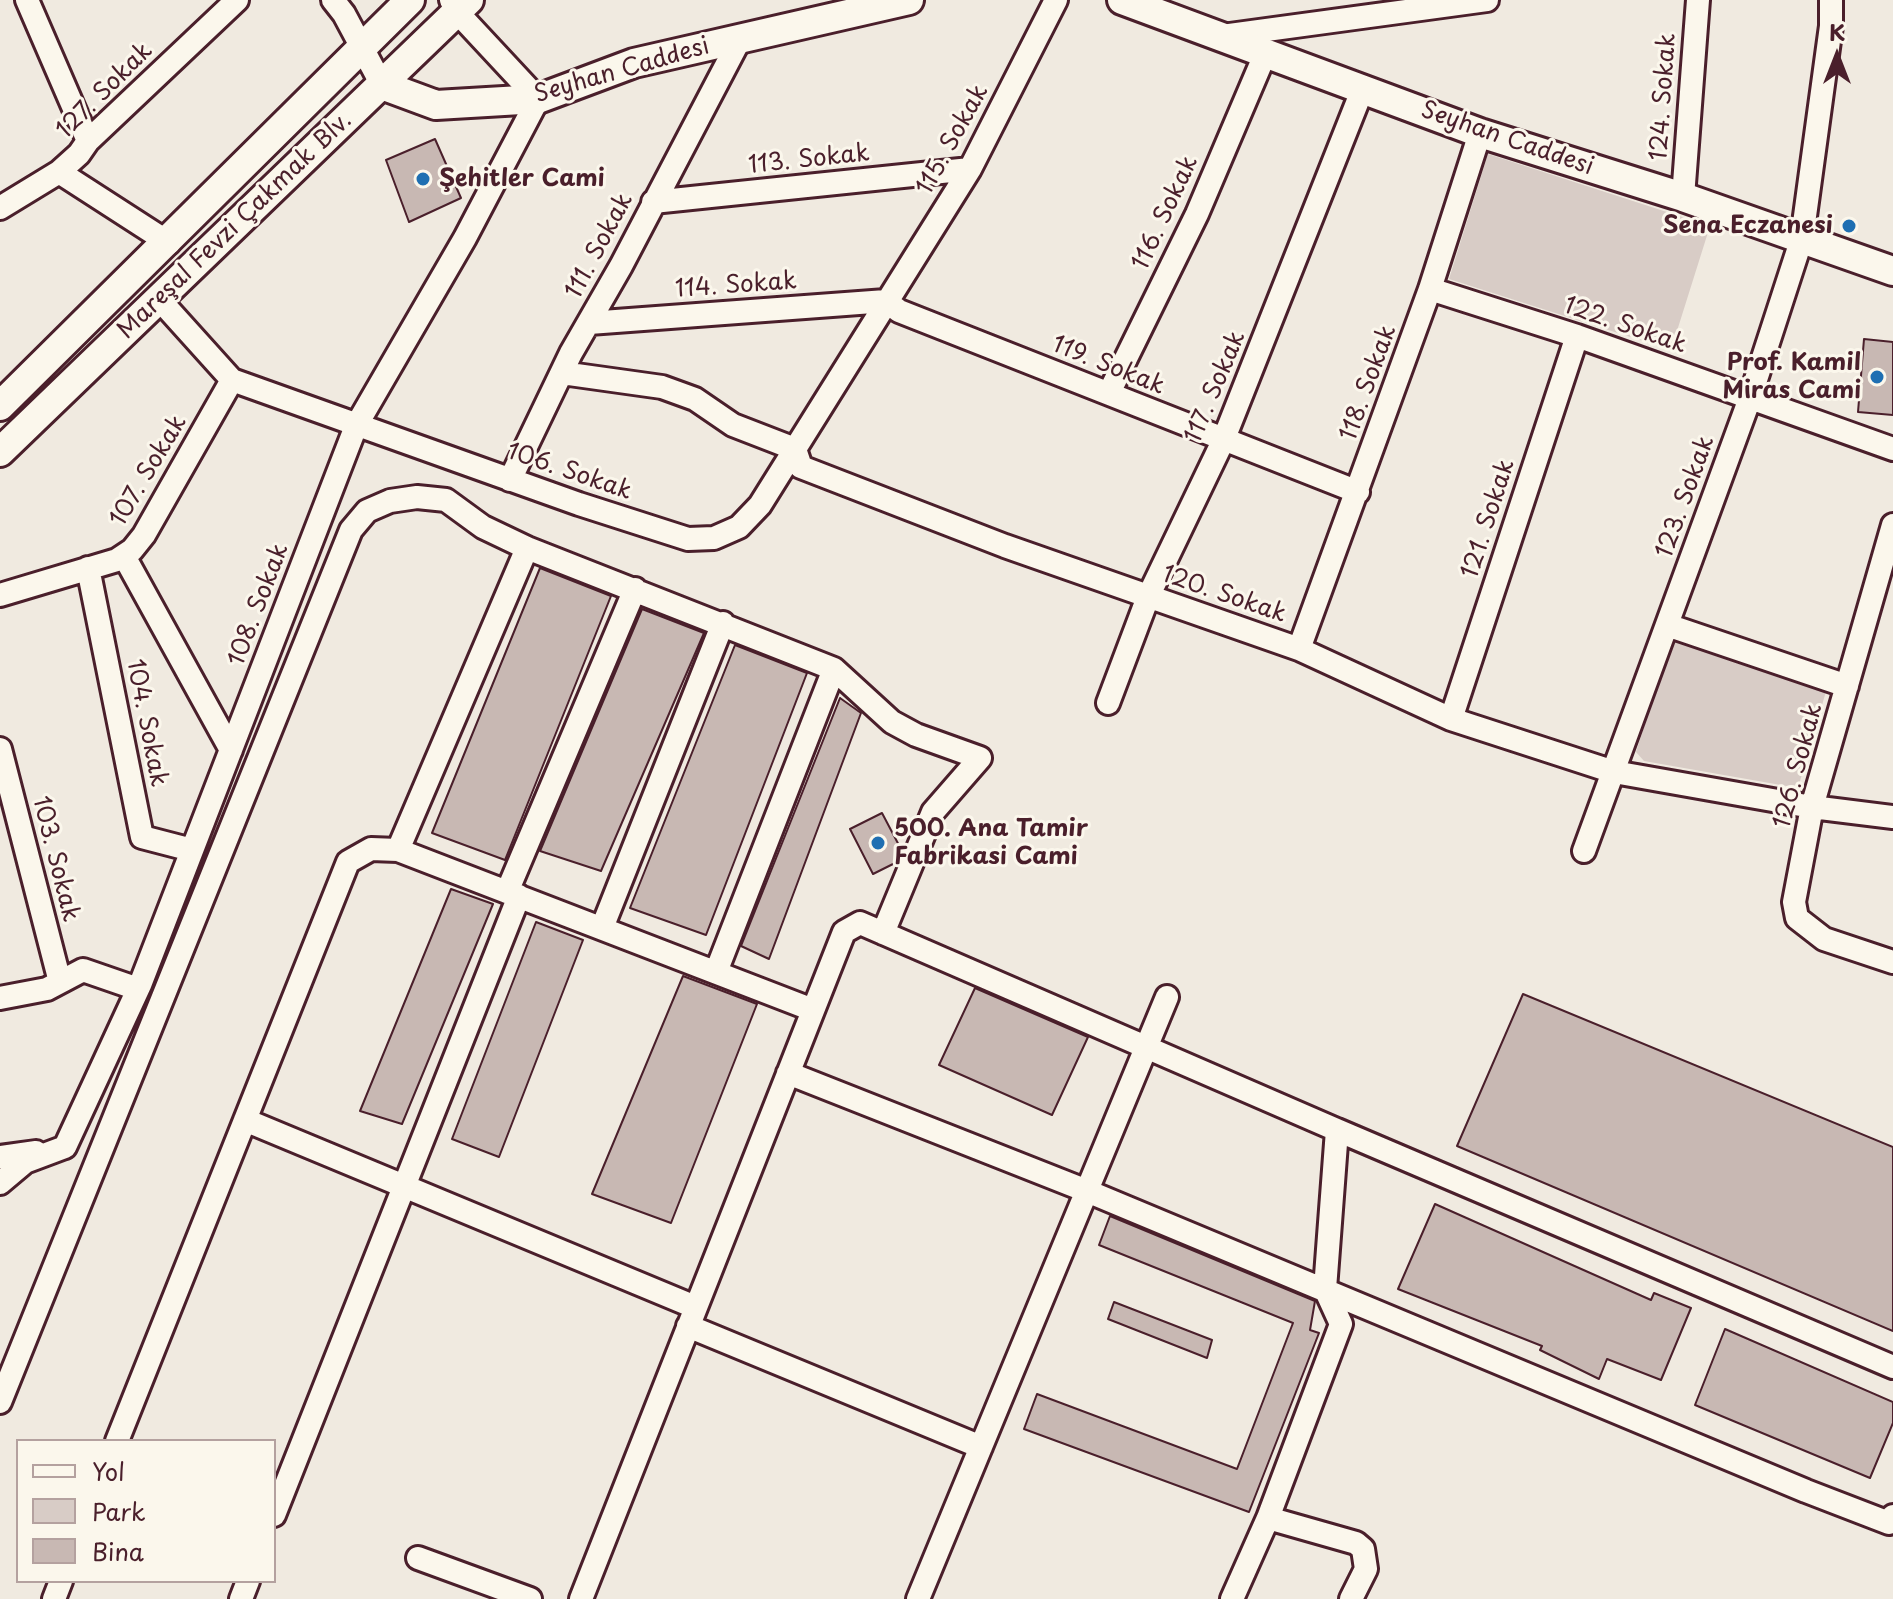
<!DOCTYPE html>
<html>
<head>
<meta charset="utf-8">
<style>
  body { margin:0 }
  #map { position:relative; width:1893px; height:1599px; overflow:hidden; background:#f0eae0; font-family:"Playpen Sans",sans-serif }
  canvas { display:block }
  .legend { position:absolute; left:16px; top:1439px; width:260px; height:144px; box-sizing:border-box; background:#fbf7ec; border:2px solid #b4a19f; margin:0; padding:10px 14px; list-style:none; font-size:24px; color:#4a1f2b }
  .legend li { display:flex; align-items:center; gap:16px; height:40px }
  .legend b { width:40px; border:2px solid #b4a19f }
  .north { position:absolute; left:1797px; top:16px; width:80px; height:80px; -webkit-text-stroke:6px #fbf7ec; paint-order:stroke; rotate:0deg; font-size:22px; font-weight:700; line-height:32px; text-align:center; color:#4a1f2b }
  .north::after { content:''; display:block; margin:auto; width:28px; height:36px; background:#4a1f2b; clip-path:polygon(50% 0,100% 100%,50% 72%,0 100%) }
</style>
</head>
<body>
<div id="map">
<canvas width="1893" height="1599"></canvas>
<ul class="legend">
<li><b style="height:10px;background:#fbf7ec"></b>Yol</li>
<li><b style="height:22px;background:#d8ccc6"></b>Park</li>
<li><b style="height:22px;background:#c8b8b3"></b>Bina</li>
</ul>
<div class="north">K</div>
</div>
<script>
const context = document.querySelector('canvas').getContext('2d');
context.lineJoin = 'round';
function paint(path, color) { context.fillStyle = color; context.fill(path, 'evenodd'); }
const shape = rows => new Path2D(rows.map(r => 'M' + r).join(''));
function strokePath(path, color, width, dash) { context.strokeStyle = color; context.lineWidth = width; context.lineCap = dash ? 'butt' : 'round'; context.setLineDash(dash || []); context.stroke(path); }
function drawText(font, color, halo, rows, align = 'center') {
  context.font = font + ' "Playpen Sans",sans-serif'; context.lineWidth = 6; context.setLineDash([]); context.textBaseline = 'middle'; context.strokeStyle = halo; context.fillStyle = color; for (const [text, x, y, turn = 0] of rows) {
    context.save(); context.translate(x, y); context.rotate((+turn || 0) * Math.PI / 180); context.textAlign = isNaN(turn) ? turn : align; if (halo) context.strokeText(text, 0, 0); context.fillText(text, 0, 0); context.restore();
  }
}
const green = shape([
  [1488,154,1710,226,1671,350,1449,279],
  [1674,633,1827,688,1798,788,1644,761,1636,752]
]);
const building = shape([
  [435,139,461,198,409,222,386,160,435,139],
  [1864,339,1893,342,1893,415,1858,412,1864,339],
  [540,568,611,596,505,860,432,833,540,568],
  [642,609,704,633,601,871,540,851,642,609],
  [735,645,807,673,706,935,630,908,735,645],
  [840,698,861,713,769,959,741,946,840,698],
  [882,813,902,851,897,862,873,874,850,829,882,813],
  [451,889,493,904,402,1124,360,1111,451,889],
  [536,922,583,940,499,1157,452,1139,536,922],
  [683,976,757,1004,671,1223,592,1194,683,976],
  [975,988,1088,1037,1052,1115,939,1065,975,988],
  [1523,994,1893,1147,1893,1331,1457,1146,1523,994],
  [1435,1204,1651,1300,1654,1293,1691,1308,1661,1380,1607,1359,1599,1379,1540,1350,1542,1346,1398,1289,1435,1204],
  [1110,1216,1315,1301,1310,1330,1319,1333,1249,1512,1024,1429,1037,1394,1237,1469,1293,1323,1099,1245,1110,1216],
  [1114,1302,1212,1340,1207,1358,1108,1319,1114,1302],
  [1725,1329,1893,1402,1893,1423,1870,1478,1695,1405,1725,1329]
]);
const minor = shape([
  [27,0,88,141],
  [333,0,344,14,382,85],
  [1222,36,1487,0],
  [59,172,169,243],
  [1683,197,1698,0],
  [653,202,970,169],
  [0,208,59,172,79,154,88,141,237,0],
  [1430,289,1577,336,1893,449],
  [159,299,232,380,579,504,688,539,714,538,739,527,760,505,970,169,1056,0],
  [886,301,899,311,1358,492],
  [589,323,886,301],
  [562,373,662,387,695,399,733,425,795,449,801,467,1005,546,1299,649,1451,719,1614,772,1812,807,1893,817],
  [1109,393,1197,214,1266,52],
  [510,480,571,353,621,266,740,39],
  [1893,525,1812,807,1794,902,1797,918,1824,939,1893,962],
  [124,556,231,750],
  [88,568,142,837,192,850],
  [0,595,117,560,132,550,144,535,232,380],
  [1667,625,1847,686],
  [1299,649,1430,289,1480,133],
  [1108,703,1148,597,1223,441,1363,88],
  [1451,719,1577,336],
  [0,749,60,982],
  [1584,851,1750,398,1802,238,1831,26,1831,0],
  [507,892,635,589],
  [602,928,723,623],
  [716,972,834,669],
  [0,998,47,989,83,970,138,989],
  [813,1010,398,850,527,548,834,669,892,722,916,735,980,758,933,812,883,933],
  [788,1073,1087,1191,1806,1491,1889,1523,1893,1516],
  [245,1120,695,1307],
  [1337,1130,1893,1367],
  [65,1147,140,985,356,426,465,238,538,99,457,12,451,0],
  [0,1157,36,1152],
  [0,1183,25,1162,65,1147],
  [688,1326,981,1447],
  [0,1402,351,530,367,511,390,501,417,497,446,500,483,527,527,548],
  [117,1441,348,862,371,849,398,850],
  [274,1515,519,896],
  [1268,1518,1356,1543,1363,1549,1366,1569,1351,1599],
  [418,1558,530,1599],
  [54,1599,61,1581],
  [241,1599,248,1581],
  [581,1599,844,932,860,923,1337,1130,1325,1289,1341,1324,1268,1518,1232,1599],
  [918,1599,1167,997]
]);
const major = shape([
  [1122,0,1480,133,1683,197,1893,271],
  [382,85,436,105,538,99,634,63,909,0],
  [0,406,410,0],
  [0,452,469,0]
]);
const markers = [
  [423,179,8,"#1f6fb2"],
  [1849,226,8,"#1f6fb2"],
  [1877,377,8,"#1f6fb2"],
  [878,843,8,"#1f6fb2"]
];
const streetNames = [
  ["Seyhan Caddesi",622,71,-16],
  ["127. Sokak",105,91,-45],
  ["124. Sokak",1664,97,-86],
  ["Seyhan Caddesi",1507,139,19],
  ["115. Sokak",953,140,-61],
  ["113. Sokak",809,160,-6],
  ["116. Sokak",1166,213,-65],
  ["Mareşal Fevzi Çakmak Blv.",235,226,-44],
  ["111. Sokak",600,246,-62],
  ["114. Sokak",736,286,-4],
  ["122. Sokak",1625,326,19],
  ["119. Sokak",1108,366,22],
  ["118. Sokak",1369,383,-70],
  ["117. Sokak",1216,387,-67],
  ["107. Sokak",149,471,-59],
  ["106. Sokak",569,472,19],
  ["123. Sokak",1686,497,-70],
  ["121. Sokak",1489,519,-72],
  ["120. Sokak",1224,595,19],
  ["108. Sokak",259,605,-69],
  ["104. Sokak",146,723,79],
  ["126. Sokak",1799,766,-75],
  ["103. Sokak",55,859,76]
];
const poiNames = [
  ["Şehitler Cami",439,179],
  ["Sena Eczanesi",1833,226,"right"],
  ["Prof. Kamil",1861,363,"right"],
  ["Miras Cami",1861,391,"right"],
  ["500. Ana Tamir",894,829],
  ["Fabrikasi Cami",894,857]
];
paint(green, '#d8ccc6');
paint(building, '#c8b8b3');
strokePath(building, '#4a1f2b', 2);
strokePath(minor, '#4a1f2b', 28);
strokePath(major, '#4a1f2b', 34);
strokePath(minor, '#fbf7ec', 22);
strokePath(major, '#fbf7ec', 28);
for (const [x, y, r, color] of markers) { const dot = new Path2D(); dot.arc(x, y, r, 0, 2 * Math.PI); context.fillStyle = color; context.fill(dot); strokePath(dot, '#fbf7ec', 3); }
drawText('24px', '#4a1f2b', '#fbf7ec', streetNames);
drawText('bold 24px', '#4a1f2b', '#fbf7ec', poiNames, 'left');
</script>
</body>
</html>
